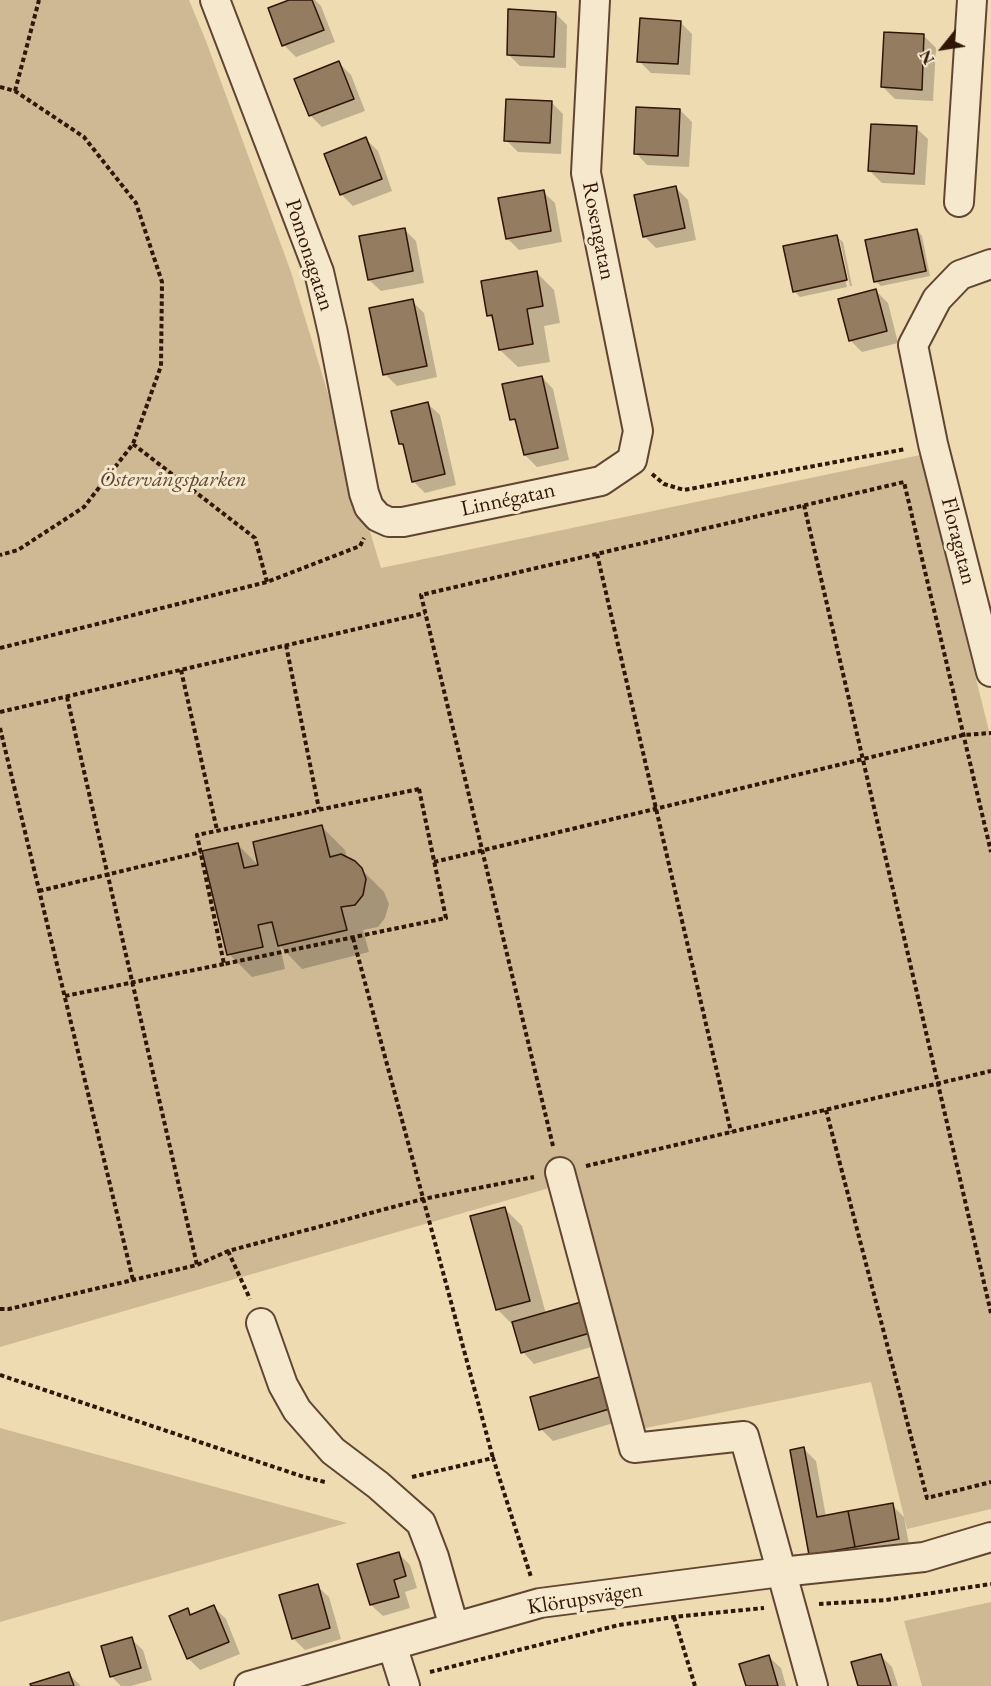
<!DOCTYPE html>
<html>
<head>
<meta charset="utf-8">
<style>
  body { margin:0 }
  #map { position:relative; width:991px; height:1686px; overflow:hidden; background:#efdbb2; font-family:"EB Garamond",serif }
  canvas { display:block }
  .north { position:absolute; left:913px; top:18px; width:60px; height:60px; -webkit-text-stroke:4px #f5e8cd; paint-order:stroke; rotate:240deg; font-size:16px; font-weight:700; line-height:24px; text-align:center; color:#311507 }
  .north::after { content:''; display:block; margin:auto; width:21px; height:27px; background:#311507; clip-path:polygon(50% 0,100% 100%,50% 72%,0 100%) }
</style>
</head>
<body>
<div id="map">
<canvas width="991" height="1686"></canvas>
<div class="north">N</div>
</div>
<script>
const context = document.querySelector('canvas').getContext('2d');
context.lineJoin = 'round';
function paint(path, color) { context.fillStyle = color; context.fill(path, 'evenodd'); }
const shape = rows => new Path2D(rows.map(r => 'M' + r).join(''));
function strokePath(path, color, width, dash) { context.strokeStyle = color; context.lineWidth = width; context.lineCap = dash ? 'butt' : 'round'; context.setLineDash(dash || []); context.stroke(path); }
function drawText(font, color, halo, rows, align = 'center') {
  context.font = font + ' "EB Garamond",serif'; context.lineWidth = 6; context.setLineDash([]); context.textBaseline = 'middle'; context.strokeStyle = halo; context.fillStyle = color; for (const [text, x, y, turn = 0] of rows) {
    context.save(); context.translate(x, y); context.rotate((+turn || 0) * Math.PI / 180); context.textAlign = isNaN(turn) ? turn : align; if (halo) context.strokeText(text, 0, 0); context.fillText(text, 0, 0); context.restore();
  }
}
const green = shape([
  [0,0,189,0,206,41,291,272,381,568,920,455,991,739,991,1509,907,1529,871,1382,636,1430,577,1180,0,1347],
  [0,1428,347,1523,0,1622],
  [991,1602,991,1686,922,1686,904,1621]
]);
const shadow = shape([
  [293,0,315,0,321,6,335,42,296,57,284,45],
  [555,13,567,25,566,68,520,66,508,54],
  [680,22,692,34,690,75,651,73,639,61],
  [924,36,936,48,933,101,895,99,883,87],
  [339,63,351,75,365,111,322,127,310,115],
  [551,102,563,114,561,154,518,152,506,140],
  [680,110,692,122,689,167,647,165,636,153],
  [916,128,928,139,925,185,882,183,870,171],
  [366,139,378,151,392,191,353,206,341,194],
  [676,188,688,200,696,240,656,248,644,236],
  [543,192,555,203,562,242,519,250,507,238],
  [404,229,416,241,424,283,381,291,369,280],
  [917,230,922,236,930,276,881,286,875,281],
  [837,237,843,242,852,286,850,286,840,241,837,241,847,287,800,297,794,291],
  [536,272,554,290,560,323,544,326,550,362,518,367,500,350,495,322,488,315],
  [876,291,888,303,898,343,862,352,850,340],
  [412,301,424,313,437,377,397,386,385,374],
  [542,377,553,389,569,460,537,467,525,455,519,426,512,419],
  [428,404,440,415,456,485,425,493,413,481,406,449,401,444],
  [322,827,345,850,347,859,355,863,384,892,389,904,385,918,378,927,363,930,369,952,302,969,280,946,285,969,252,977,229,954,238,845,260,867],
  [504,1208,522,1226,546,1314,600,1313,608,1342,534,1364,523,1352,515,1327,497,1309],
  [606,1376,627,1419,553,1441,541,1429],
  [804,1449,816,1461,826,1517,892,1505,904,1517,910,1550,822,1566,810,1554],
  [398,1553,410,1565,417,1588,405,1592,410,1608,383,1616,371,1605],
  [317,1586,329,1597,341,1639,305,1650,293,1638],
  [214,1607,226,1619,240,1654,200,1670,188,1658,187,1610,193,1616],
  [131,1639,143,1650,152,1680,131,1686,121,1686,112,1677,103,1647],
  [880,1655,892,1667,898,1686,860,1686],
  [769,1657,781,1668,786,1686,748,1686],
  [69,1674,81,1686,33,1686]
]);
const building = shape([
  [289,0,312,0,324,30,282,46,268,8,289,0],
  [508,9,556,12,554,57,507,55,508,9],
  [640,18,681,21,678,64,637,62,640,18],
  [884,32,924,34,922,90,881,87,884,32],
  [339,61,354,99,309,116,294,79,339,61],
  [506,99,552,101,550,143,504,141,506,99],
  [636,107,680,109,678,156,634,154,636,107],
  [871,124,917,126,914,174,868,171,871,124],
  [366,137,382,179,340,195,324,154,366,137],
  [676,186,685,228,643,237,634,195,676,186],
  [544,190,551,231,506,239,498,198,544,190],
  [405,228,413,271,368,280,359,236,405,228],
  [917,229,926,271,874,282,865,240,917,229],
  [837,235,847,280,793,292,783,246,837,235],
  [537,271,543,306,527,309,533,344,499,350,492,315,487,316,481,281,537,271],
  [876,289,887,331,849,341,838,299,876,289],
  [413,299,427,366,383,375,369,308,413,299],
  [542,376,558,448,524,455,515,419,510,420,502,384,542,376],
  [428,402,445,474,412,482,403,444,399,444,391,411,428,402],
  [322,825,330,857,341,854,355,861,362,868,366,879,363,895,355,905,341,907,347,930,278,946,272,922,258,925,263,947,227,955,202,851,238,843,244,868,258,865,253,842,322,825],
  [505,1207,530,1301,496,1310,470,1216,505,1207],
  [588,1300,597,1331,521,1353,512,1322,588,1300],
  [606,1375,616,1407,539,1430,530,1397,606,1375],
  [804,1447,817,1517,848,1511,855,1547,809,1555,790,1450,804,1447],
  [893,1503,899,1539,855,1547,848,1511,893,1503],
  [399,1552,406,1576,394,1580,399,1597,370,1605,357,1564,399,1552],
  [318,1584,330,1628,292,1639,279,1595,318,1584],
  [214,1605,229,1642,187,1659,169,1616,188,1608,190,1615,214,1605],
  [132,1637,141,1668,110,1677,101,1646,132,1637],
  [881,1654,891,1686,858,1686,851,1662,881,1654],
  [769,1655,778,1686,746,1686,739,1664,769,1655],
  [69,1672,74,1686,31,1686,30,1684,69,1672]
]);
const path = shape([
  [0,87,15,91,84,137,136,203,162,282,161,366,133,444,84,507,18,550,0,555],
  [15,91,39,0],
  [133,444,255,538,267,582],
  [652,474,664,484,684,490,906,449],
  [804,505,991,1313],
  [597,554,731,1132],
  [286,645,319,809],
  [0,648,267,582,360,546,364,538],
  [181,670,217,830],
  [67,697,197,1265],
  [0,712,425,613],
  [0,728,133,1280],
  [419,789,446,918,224,964,197,835,419,789],
  [434,862,963,735,991,733],
  [39,891,201,852],
  [353,938,493,1458],
  [65,996,224,964],
  [826,1110,927,1498,991,1482],
  [553,1146,421,595,904,482,991,852],
  [586,1166,991,1071],
  [228,1251,250,1299],
  [0,1309,9,1309,197,1265,228,1251,423,1199,534,1177],
  [0,1375,304,1477,325,1482],
  [412,1477,493,1458,531,1577],
  [819,1604,886,1600,991,1584],
  [674,1617,695,1686],
  [430,1672,619,1625,674,1617,764,1608]
]);
const minor = shape([
  [215,0,319,272,333,333,364,493,369,507,378,517,389,522,403,522,601,481,632,460,638,431,586,173,595,0],
  [959,202,972,0],
  [991,264,960,275,937,299,913,345,933,444,991,672],
  [560,1172,634,1448,744,1436,813,1686],
  [261,1323,283,1385,297,1410,333,1451,378,1485,421,1523,434,1557,454,1627],
  [392,1645,405,1686],
  [249,1686,540,1603,781,1572,924,1557,991,1537]
]);
const streetNames = [
  ["Rosengatan",598,231,79],
  ["Pomonagatan",309,255,72],
  ["Linnégatan",508,500,-12],
  ["Floragatan",958,541,76],
  ["Klörupsvägen",585,1599,-9]
];
const parkNames = [
  ["Östervångsparken",173,480]
];
paint(green, '#cfb995');
paint(shadow, '#0003');
paint(building, '#947c60');
strokePath(building, '#311507', 1.5);
strokePath(minor, '#604632', 32);
strokePath(path, '#311507', 4, [4.5, 3]);
strokePath(minor, '#f5e8cd', 28);
drawText('22px', '#311507', '#f5e8cd', streetNames);
drawText('italic 22px', '#604632', '#f5e8cd', parkNames);
</script>
</body>
</html>
